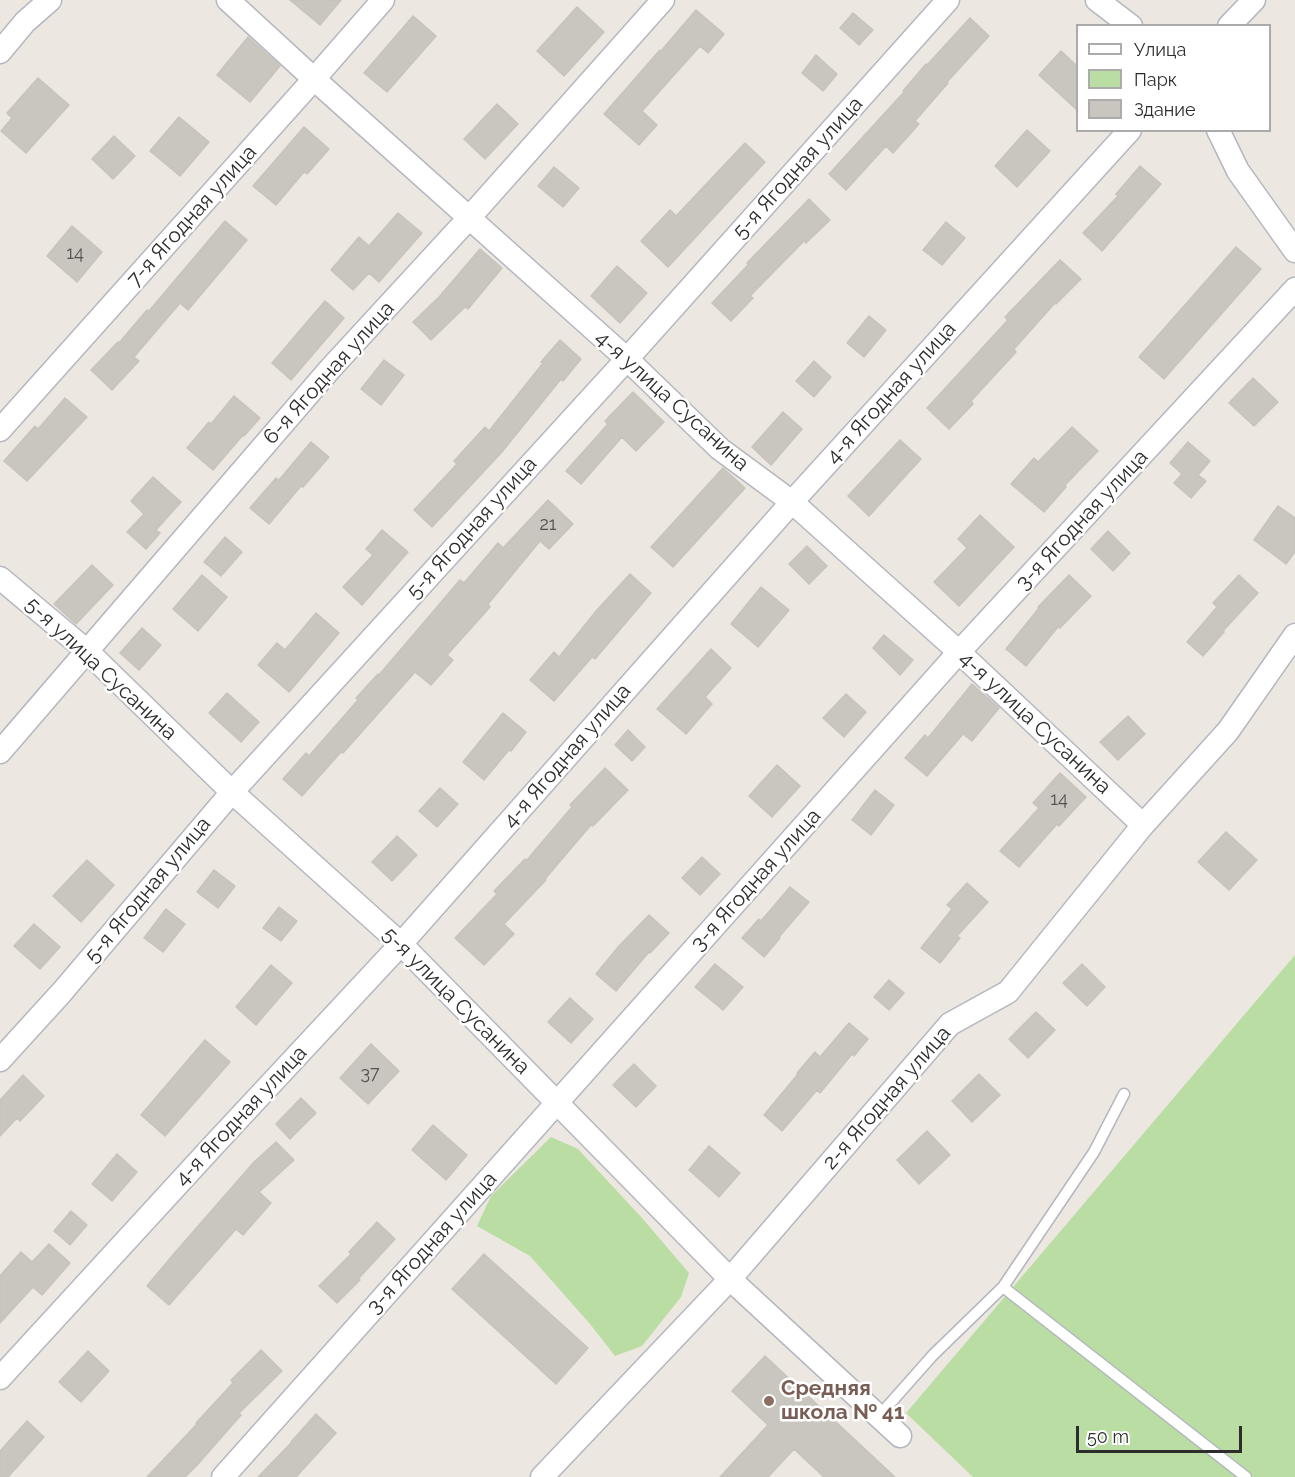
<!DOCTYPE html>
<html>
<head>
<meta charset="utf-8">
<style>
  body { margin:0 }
  #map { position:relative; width:1295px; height:1477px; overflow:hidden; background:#ede7e1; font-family:Raleway,sans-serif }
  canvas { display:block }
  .legend { position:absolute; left:1076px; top:24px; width:195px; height:108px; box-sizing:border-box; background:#fff; border:2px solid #ababab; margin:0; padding:8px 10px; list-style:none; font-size:18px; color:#2d2d2d }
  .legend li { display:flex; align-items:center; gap:12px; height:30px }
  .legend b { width:30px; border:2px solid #ababab }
  .scale { position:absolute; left:1076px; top:1426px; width:166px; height:27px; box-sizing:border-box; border:3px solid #2d2d2d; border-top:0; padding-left:8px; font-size:18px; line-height:21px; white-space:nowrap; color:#2d2d2d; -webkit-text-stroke:4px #fff; paint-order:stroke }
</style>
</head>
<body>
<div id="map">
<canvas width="1295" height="1477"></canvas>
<ul class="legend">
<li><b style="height:8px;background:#fff"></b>Улица</li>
<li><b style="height:16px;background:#badda3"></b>Парк</li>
<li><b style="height:16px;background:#c9c5bf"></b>Здание</li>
</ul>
<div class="scale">50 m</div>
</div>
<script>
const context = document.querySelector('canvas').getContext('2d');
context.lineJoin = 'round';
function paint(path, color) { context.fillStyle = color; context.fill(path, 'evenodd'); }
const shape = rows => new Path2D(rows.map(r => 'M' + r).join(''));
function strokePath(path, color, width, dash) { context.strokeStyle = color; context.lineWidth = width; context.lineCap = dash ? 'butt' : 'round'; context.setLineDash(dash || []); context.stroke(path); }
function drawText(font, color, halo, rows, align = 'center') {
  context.font = font + ' Raleway,sans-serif'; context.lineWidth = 5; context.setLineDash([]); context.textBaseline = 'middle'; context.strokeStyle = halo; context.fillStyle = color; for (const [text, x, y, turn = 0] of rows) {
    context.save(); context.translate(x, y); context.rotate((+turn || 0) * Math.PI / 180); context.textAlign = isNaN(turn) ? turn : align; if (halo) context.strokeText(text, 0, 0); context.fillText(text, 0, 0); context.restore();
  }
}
const green = shape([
  [1295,955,1295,1477,973,1477,906,1413],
  [551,1137,578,1149,642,1218,689,1273,681,1297,642,1346,615,1356,590,1324,530,1256,477,1226,491,1196]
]);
const building = shape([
  [290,0,341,0,320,25,290,0],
  [577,7,604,32,564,76,537,51,577,7],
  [696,10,724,34,708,53,700,46,642,111,657,125,639,145,604,114,660,50,661,51,696,10],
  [853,13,873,30,859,45,840,28,853,13],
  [413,16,436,36,387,92,364,73,413,16],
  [970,18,989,36,947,82,948,83,915,121,919,124,893,153,886,146,846,190,829,174,904,92,903,91,926,64,927,65,970,18],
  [248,37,280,66,250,102,217,75,248,37],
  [1061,51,1077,66,1077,110,1039,75,1061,51],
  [816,55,837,74,823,91,802,73,816,55],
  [38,78,69,105,26,153,1,131,12,118,7,113,38,78],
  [497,104,518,124,485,159,464,139,497,104],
  [179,117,209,142,180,176,150,151,179,117],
  [304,127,329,149,307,174,304,172,276,205,253,186,304,127],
  [1027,130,1050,151,1017,187,995,166,1027,130],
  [114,136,135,156,113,179,92,159,114,136],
  [745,143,765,162,668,267,641,241,670,210,676,216,745,143],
  [1140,166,1161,184,1102,251,1083,233,1118,196,1116,194,1140,166],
  [554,167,579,188,563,207,538,186,554,167],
  [809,199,830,220,806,243,804,241,750,296,753,298,731,321,712,303,748,265,747,263,809,199],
  [398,213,422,233,379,282,369,273,353,290,331,270,359,237,369,246,398,213],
  [225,221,247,240,188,310,180,303,134,357,139,361,112,390,91,370,118,342,119,343,147,310,149,311,225,221],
  [946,222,965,238,942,265,923,250,946,222],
  [72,226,102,252,77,282,47,256,72,226],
  [1236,247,1261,269,1164,379,1139,357,1236,247],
  [480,249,502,268,468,309,465,307,431,340,413,322,440,296,480,249],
  [1060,260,1081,279,1056,304,1055,303,1014,349,1016,352,971,401,973,404,949,429,927,408,1008,320,1005,317,1060,260],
  [617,266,647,293,620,323,591,296,617,266],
  [325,301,344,318,291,380,272,363,325,301],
  [869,316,886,330,864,357,847,343,869,316],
  [560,340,581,359,563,381,561,379,501,453,432,527,414,510,457,464,454,461,485,427,489,431,543,363,541,362,560,340],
  [384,360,404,375,381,405,361,389,384,360],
  [814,361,831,377,814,397,796,381,814,361],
  [1253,378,1278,402,1254,426,1229,403,1253,378],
  [633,392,664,422,636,451,622,437,581,484,566,471,608,424,605,421,633,392],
  [234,396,260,418,244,436,243,435,213,470,187,448,209,422,211,424,234,396],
  [65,398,87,417,27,481,4,461,35,426,38,429,65,398],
  [783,412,802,429,771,465,752,447,783,412],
  [1072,427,1098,451,1065,485,1066,487,1044,512,1011,484,1034,458,1038,462,1072,427],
  [900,440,921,459,869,516,848,496,900,440],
  [311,442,329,457,303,487,301,486,269,524,250,508,276,478,279,480,311,442],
  [1188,442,1210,461,1198,475,1206,481,1191,498,1174,483,1182,474,1170,463,1188,442],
  [723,468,745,488,673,567,651,547,723,468],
  [153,477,181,502,156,530,160,533,146,549,127,532,144,514,131,501,153,477],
  [548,500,573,524,549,549,540,541,488,604,490,607,447,655,453,660,431,685,415,672,343,753,341,752,302,796,283,779,306,753,309,756,358,700,356,698,378,674,379,675,460,580,464,583,498,543,503,548,548,500],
  [1278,506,1295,518,1295,552,1286,564,1254,540,1278,506],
  [980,515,1014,547,959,606,934,582,967,548,958,539,980,515],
  [382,530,408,552,362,605,343,587,373,555,366,549,382,530],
  [1108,531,1130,553,1113,571,1091,549,1108,531],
  [225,537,242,552,221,576,204,562,225,537],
  [807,546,827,566,809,584,789,564,807,546],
  [92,565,113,585,76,624,54,604,92,565],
  [630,574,651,593,595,659,592,657,554,701,530,680,554,652,559,657,597,610,630,574],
  [202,575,227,597,198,631,173,609,202,575],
  [1069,575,1091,596,1060,628,1058,627,1026,666,1006,649,1039,608,1038,607,1069,575],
  [1239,575,1258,593,1223,631,1224,632,1203,656,1187,642,1217,607,1213,603,1239,575],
  [761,587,789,610,758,647,731,624,761,587],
  [316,613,339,633,289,692,258,665,277,643,285,650,316,613],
  [142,628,161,645,139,670,120,653,142,628],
  [884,635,913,660,900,675,873,648,884,635],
  [711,649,731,668,705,697,712,704,686,734,657,709,711,649],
  [972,684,999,708,972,741,963,734,927,776,905,758,925,735,928,738,972,684],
  [227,693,259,722,241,742,209,713,227,693],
  [846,694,866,712,844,737,823,718,846,694],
  [503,713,526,732,511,751,509,750,484,780,463,762,503,713],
  [1128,716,1145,734,1118,760,1100,742,1128,716],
  [628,730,645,747,632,761,615,745,628,730],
  [777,765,800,786,772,817,749,796,777,765],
  [605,768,628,790,593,826,591,825,545,879,546,880,504,924,514,934,484,965,455,938,497,894,494,891,525,859,526,861,572,807,570,805,605,768],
  [1060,773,1086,797,1059,826,1057,824,1019,867,1000,851,1039,808,1033,803,1060,773],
  [440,788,458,804,437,827,419,811,440,788],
  [875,790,894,805,871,835,852,820,875,790],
  [1226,832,1257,860,1229,890,1198,862,1226,832],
  [397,836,417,855,392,881,372,862,397,836],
  [702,857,720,874,700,895,682,878,702,857],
  [87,860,114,885,81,922,53,896,87,860],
  [214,870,235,886,218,908,197,892,214,870],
  [967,883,988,902,957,936,960,938,940,963,921,948,952,909,947,905,967,883],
  [790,887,809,902,779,937,780,938,764,957,742,938,759,919,761,921,790,887],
  [279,907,297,921,281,941,263,928,279,907],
  [166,909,185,924,163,952,144,938,166,909],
  [649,915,669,933,650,953,649,952,616,991,596,974,619,946,649,915],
  [34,924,60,947,40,969,14,946,34,924],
  [715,964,743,987,723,1010,695,987,715,964],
  [1082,964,1105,987,1087,1006,1063,983,1082,964],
  [271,965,292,983,256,1025,236,1007,271,965],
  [889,980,904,993,889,1010,874,997,889,980],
  [570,998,593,1019,571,1043,548,1022,570,998],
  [1036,1012,1055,1030,1028,1058,1009,1039,1036,1012],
  [849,1023,868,1039,854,1056,852,1054,820,1093,817,1090,782,1131,764,1115,798,1074,797,1073,815,1052,820,1057,849,1023],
  [205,1040,230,1062,165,1136,141,1115,205,1040],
  [371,1044,399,1071,368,1104,340,1078,371,1044],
  [634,1064,656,1086,636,1107,613,1085,634,1064],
  [979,1074,1000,1095,972,1122,952,1101,979,1074],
  [23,1075,44,1096,20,1121,17,1118,0,1136,0,1100,23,1075],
  [301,1098,316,1113,290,1139,276,1124,301,1098],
  [433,1125,467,1155,446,1180,412,1150,433,1125],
  [927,1131,950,1155,919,1184,897,1160,927,1131],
  [276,1142,294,1160,259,1192,271,1203,243,1235,236,1229,169,1305,147,1286,172,1256,254,1162,276,1142],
  [709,1146,740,1173,719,1197,689,1170,709,1146],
  [117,1154,137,1172,112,1201,92,1184,117,1154],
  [71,1211,87,1225,70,1245,54,1231,71,1211],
  [377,1222,395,1239,359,1278,360,1280,337,1303,319,1286,351,1254,349,1252,377,1222],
  [49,1244,70,1263,42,1295,33,1287,0,1323,0,1276,21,1252,32,1262,49,1244],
  [484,1254,588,1348,556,1384,452,1289,484,1254],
  [261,1350,282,1371,239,1413,241,1415,198,1464,185,1477,147,1477,197,1424,196,1423,233,1383,231,1380,261,1350],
  [88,1351,109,1371,81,1402,59,1382,88,1351],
  [765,1356,895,1477,824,1477,794,1449,768,1477,720,1477,768,1425,732,1391,765,1356],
  [316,1414,336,1433,296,1477,258,1477,292,1442,291,1442,316,1414],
  [27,1421,44,1437,8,1477,0,1477,0,1451,27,1421]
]);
const service = shape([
  [1003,1287,1246,1477],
  [879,1416,933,1355,1003,1287,1094,1152,1124,1094]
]);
const minor = shape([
  [228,0,314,79,627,359,720,449,792,502,959,652,1143,825],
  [1097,0,1131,26],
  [1229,26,1254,0],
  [0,52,25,22,50,0],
  [1218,130,1238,171,1295,251],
  [0,430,314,79,383,0],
  [0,578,87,651,232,792,401,944,730,1279,900,1436],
  [0,752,330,369,469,218,663,0],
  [0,1060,62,992,232,792,627,359,948,0],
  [0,1378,212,1147,401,944,792,502,1130,130],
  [223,1477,959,652,1295,289],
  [542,1477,730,1279,950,1024,1008,992,1143,825,1228,731,1295,635]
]);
const markers = [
  [769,1401,6,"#8d6e63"]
];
const numberNames = [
  ["14",75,254],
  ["21",548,525],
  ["14",1059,800],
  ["37",370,1074]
];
const streetNames = [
  ["5-я Ягодная улица",798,168,-48],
  ["7-я Ягодная улица",192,216,-48],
  ["6-я Ягодная улица",329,373,-48],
  ["4-я Ягодная улица",891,393,-48],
  ["4-я улица Сусанина",672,401,42],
  ["3-я Ягодная улица",1082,520,-47],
  ["5-я Ягодная улица",472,528,-48],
  ["5-я улица Сусанина",101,669,43],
  ["4-я улица Сусанина",1035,723,43],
  ["4-я Ягодная улица",567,756,-49],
  ["3-я Ягодная улица",756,880,-48],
  ["5-я Ягодная улица",148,890,-50],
  ["5-я улица Сусанина",456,1001,45],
  ["2-я Ягодная улица",887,1098,-49],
  ["4-я Ягодная улица",241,1116,-47],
  ["3-я Ягодная улица",432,1243,-48]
];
const educationNames = [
  ["Средняя",781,1389],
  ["школа № 41",781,1413]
];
paint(green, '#badda3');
paint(building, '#c9c5bf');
strokePath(building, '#c8c3bb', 1.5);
strokePath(service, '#b4b7bf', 13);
strokePath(minor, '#b4b7bf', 25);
strokePath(service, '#fff', 10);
strokePath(minor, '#fff', 22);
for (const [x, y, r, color] of markers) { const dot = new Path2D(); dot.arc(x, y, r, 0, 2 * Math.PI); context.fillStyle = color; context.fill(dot); strokePath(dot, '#fff', 2); }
drawText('18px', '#545352', null, numberNames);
drawText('21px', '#2d2d2d', '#fff', streetNames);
drawText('bold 21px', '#785e54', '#fff', educationNames, 'left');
</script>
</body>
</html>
